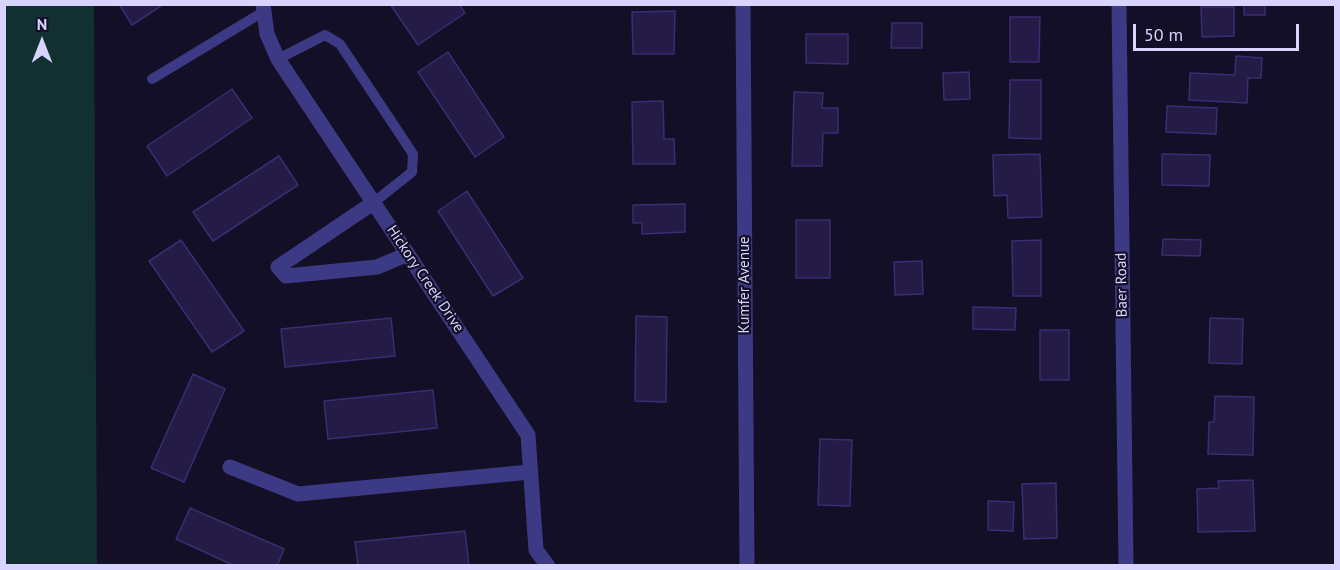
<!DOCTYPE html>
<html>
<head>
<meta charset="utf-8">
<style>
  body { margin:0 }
  #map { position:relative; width:1340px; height:570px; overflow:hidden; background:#130f26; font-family:"PT Sans",sans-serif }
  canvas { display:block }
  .frame { position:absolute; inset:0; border:6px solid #d9d4ff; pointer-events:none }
  .north { position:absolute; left:12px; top:12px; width:60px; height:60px; -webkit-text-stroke:4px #130f26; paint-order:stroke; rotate:0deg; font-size:16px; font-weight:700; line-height:24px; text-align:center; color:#d9d4ff }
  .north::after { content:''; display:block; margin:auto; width:21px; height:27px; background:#d9d4ff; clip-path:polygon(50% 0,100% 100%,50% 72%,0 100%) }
  .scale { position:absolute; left:1133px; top:24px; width:166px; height:27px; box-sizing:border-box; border:3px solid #d9d4ff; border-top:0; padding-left:8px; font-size:18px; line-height:21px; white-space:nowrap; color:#d9d4ff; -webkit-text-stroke:4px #130f26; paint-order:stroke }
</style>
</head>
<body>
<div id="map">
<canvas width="1340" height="570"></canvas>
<div class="frame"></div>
<div class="north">N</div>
<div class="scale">50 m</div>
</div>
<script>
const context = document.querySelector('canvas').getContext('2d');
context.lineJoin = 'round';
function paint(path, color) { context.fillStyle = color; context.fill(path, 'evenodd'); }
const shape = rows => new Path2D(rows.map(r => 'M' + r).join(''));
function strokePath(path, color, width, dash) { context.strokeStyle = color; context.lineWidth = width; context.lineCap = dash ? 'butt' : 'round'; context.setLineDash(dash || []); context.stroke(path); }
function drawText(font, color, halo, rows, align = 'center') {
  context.font = font + ' "PT Sans",sans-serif'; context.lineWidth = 4.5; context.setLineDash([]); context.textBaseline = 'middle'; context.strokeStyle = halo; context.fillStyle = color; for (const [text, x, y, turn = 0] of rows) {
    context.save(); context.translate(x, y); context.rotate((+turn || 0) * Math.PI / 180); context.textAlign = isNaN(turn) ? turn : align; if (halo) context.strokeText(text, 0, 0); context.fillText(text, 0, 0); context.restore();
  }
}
const green = shape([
  [4,5,94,5,97,565,5,565]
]);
const building = shape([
  [119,4,164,4,132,25,119,4],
  [390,4,459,4,465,13,418,45,390,4],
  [1244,4,1265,4,1265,15,1244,15,1244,4],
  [1201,7,1234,7,1234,36,1202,37,1201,7],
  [675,11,674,54,633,54,632,12,675,11],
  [1010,17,1040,17,1039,62,1010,62,1010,17],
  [892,23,922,23,922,48,891,48,892,23],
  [806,34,848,34,848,64,806,63,806,34],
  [448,52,504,137,475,157,418,72,448,52],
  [1236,56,1262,58,1261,78,1248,78,1247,103,1189,100,1190,73,1235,75,1236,56],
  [969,72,970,99,944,100,943,73,969,72],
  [1010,80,1041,80,1041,139,1009,138,1010,80],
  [232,89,252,118,167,176,147,146,232,89],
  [794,92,823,93,822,108,838,108,838,133,823,133,822,166,792,166,794,92],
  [663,101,664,139,674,139,675,164,633,164,632,102,663,101],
  [1167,106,1217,108,1216,134,1166,132,1167,106],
  [1040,154,1042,217,1008,218,1007,195,994,196,993,155,1040,154],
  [1162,154,1210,155,1209,186,1162,185,1162,154],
  [279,156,298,185,213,241,193,212,279,156],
  [467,191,523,278,493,296,438,211,467,191],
  [685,204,685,232,642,234,642,223,633,223,633,205,685,204],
  [796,220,830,220,830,278,796,278,796,220],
  [1163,239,1201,240,1200,256,1162,255,1163,239],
  [181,240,244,331,212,352,149,261,181,240],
  [1041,240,1041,296,1013,296,1012,241,1041,240],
  [922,261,923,294,895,295,894,262,922,261],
  [973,307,1016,308,1015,330,973,329,973,307],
  [636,316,667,317,666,402,635,401,636,316],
  [391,318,395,356,285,367,281,329,391,318],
  [1210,318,1243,319,1242,364,1209,363,1210,318],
  [1040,330,1069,330,1069,380,1040,380,1040,330],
  [193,374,225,389,184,482,151,468,193,374],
  [433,390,437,428,328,439,324,401,433,390],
  [1215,396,1254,397,1253,455,1208,454,1209,422,1214,422,1215,396],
  [820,439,852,440,850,506,818,505,820,439],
  [1253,480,1255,531,1198,532,1197,489,1219,488,1218,481,1253,480],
  [1056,483,1057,538,1024,539,1022,484,1056,483],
  [988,501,1014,502,1013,531,988,530,988,501],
  [190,508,284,549,277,566,235,566,176,539,190,508],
  [465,531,469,566,358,566,355,542,465,531]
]);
const service = shape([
  [278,59,325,35,340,44,413,154,412,172,373,203],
  [152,79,263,12]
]);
const minor = shape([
  [263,4,267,34,278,59,528,435,536,550,548,566],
  [743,4,747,566],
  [1119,4,1126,566],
  [373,203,278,267,286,276,377,267,408,254],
  [230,467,298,494,530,472]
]);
const streetNames = [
  ["Hickory Creek Drive",425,279,56],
  ["Kumfer Avenue",745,285,-90],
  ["Baer Road",1122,285,-91]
];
paint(green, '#12302f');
paint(building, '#241b47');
strokePath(building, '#3b2d73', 1.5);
strokePath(service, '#3d3a85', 10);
strokePath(minor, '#3d3a85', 15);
drawText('15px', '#d9d4ff', '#130f26', streetNames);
</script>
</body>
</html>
